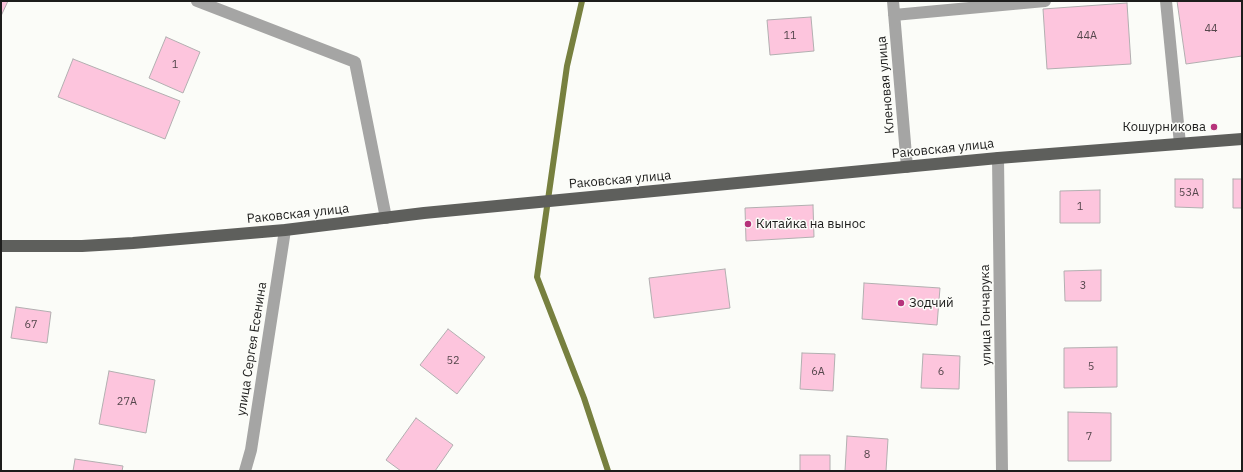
<!DOCTYPE html>
<html>
<head>
<meta charset="utf-8">
<style>
  body { margin:0 }
  #map { position:relative; width:1243px; height:472px; overflow:hidden; background:#fbfcf8; font-family:"IBM Plex Sans",sans-serif }
  canvas { display:block }
  .frame { position:absolute; inset:0; border:2px solid #1d1d1c; pointer-events:none }
</style>
</head>
<body>
<div id="map">
<canvas width="1243" height="472"></canvas>
<div class="frame"></div>
</div>
<script>
const context = document.querySelector('canvas').getContext('2d');
context.lineJoin = 'round';
const shape = rows => new Path2D(rows.map(r => 'M' + r).join(''));
function strokePath(path, color, width, dash) { context.strokeStyle = color; context.lineWidth = width; context.lineCap = dash ? 'butt' : 'round'; context.setLineDash(dash || []); context.stroke(path); }
function paint(path, color) { context.fillStyle = color; context.fill(path, 'evenodd'); }
function drawText(font, color, halo, rows, align = 'center') {
  context.font = font + ' "IBM Plex Sans",sans-serif'; context.lineWidth = 3; context.setLineDash([]); context.textBaseline = 'middle'; context.strokeStyle = halo; context.fillStyle = color; for (const [text, x, y, turn = 0] of rows) {
    context.save(); context.translate(x, y); context.rotate((+turn || 0) * Math.PI / 180); context.textAlign = isNaN(turn) ? turn : align; if (halo) context.strokeText(text, 0, 0); context.fillText(text, 0, 0); context.restore();
  }
}
const stream = shape([
  [582,1,567,66,537,277,584,398,608,471]
]);
const building = shape([
  [1,1,8,1,1,16,1,1],
  [1177,1,1242,1,1242,56,1186,64,1177,1],
  [1127,3,1131,64,1047,69,1043,9,1127,3],
  [811,17,814,51,770,55,767,20,811,17],
  [166,37,200,52,183,93,149,78,166,37],
  [73,59,180,101,165,139,58,97,73,59],
  [1175,179,1203,179,1203,208,1175,207,1175,179],
  [1233,179,1242,179,1242,208,1233,208,1233,179],
  [1100,190,1100,223,1060,223,1060,191,1100,190],
  [813,205,814,237,746,241,745,208,813,205],
  [725,269,730,308,654,318,649,278,725,269],
  [1101,270,1101,301,1065,301,1064,271,1101,270],
  [864,283,940,288,937,325,862,319,864,283],
  [16,307,51,312,47,343,11,338,16,307],
  [448,329,485,357,457,394,420,365,448,329],
  [1117,347,1117,387,1064,388,1064,348,1117,347],
  [802,353,835,354,833,391,800,389,802,353],
  [923,354,960,356,959,389,921,388,923,354],
  [109,371,155,380,146,433,99,424,109,371],
  [1068,412,1111,413,1111,461,1068,461,1068,412],
  [416,418,453,445,435,471,401,471,386,460,416,418],
  [847,436,888,439,886,471,845,471,847,436],
  [800,455,830,455,830,471,800,471,800,455],
  [75,459,123,466,122,471,73,471,75,459]
]);
const minor = shape([
  [197,1,355,62,386,218],
  [893,1,907,167],
  [1166,1,1180,144],
  [894,15,1045,1],
  [998,158,1002,471],
  [245,471,251,450,285,230]
]);
const major = shape([
  [1,246,82,246,133,243,285,230,424,213,998,158,1242,139]
]);
const markers = [
  [1214,127,4,"#b6337b"],
  [748,224,4,"#b6337b"],
  [901,303,4,"#b6337b"]
];
const numberNames = [
  ["44",1211,29],
  ["11",790,36],
  ["44А",1087,36],
  ["1",175,65],
  ["53А",1189,193],
  ["1",1080,207],
  ["3",1083,286],
  ["67",31,325],
  ["52",453,361],
  ["5",1091,367],
  ["6А",818,372],
  ["6",941,372],
  ["27А",127,402],
  ["7",1089,437],
  ["8",867,455]
];
const streetNames = [
  ["Кленовая улица",886,85,-95],
  ["Раковская улица",943,149,-6],
  ["Раковская улица",620,180,-5],
  ["Раковская улица",298,214,-6],
  ["улица Гончарука",986,315,-91],
  ["улица Сергея Есенина",252,349,-81]
];
const poiNames = [
  ["Кошурникова",1206,127,"right"],
  ["Китайка на вынос",756,224],
  ["Зодчий",909,303]
];
strokePath(stream, '#77803f', 6);
paint(building, '#fdc5dd');
strokePath(building, '#b2afb0', 1);
strokePath(minor, '#a5a5a4', 12);
strokePath(major, '#5e5f5c', 12);
for (const [x, y, r, color] of markers) { const dot = new Path2D(); dot.arc(x, y, r, 0, 2 * Math.PI); context.fillStyle = color; context.fill(dot); strokePath(dot, '#fbfcf8', 1.5); }
drawText('11px', '#55474c', null, numberNames);
drawText('13px', '#1d1d1c', '#fbfcf8', streetNames);
drawText('13px', '#1d1d1c', '#fbfcf8', poiNames, 'left');
</script>
</body>
</html>
